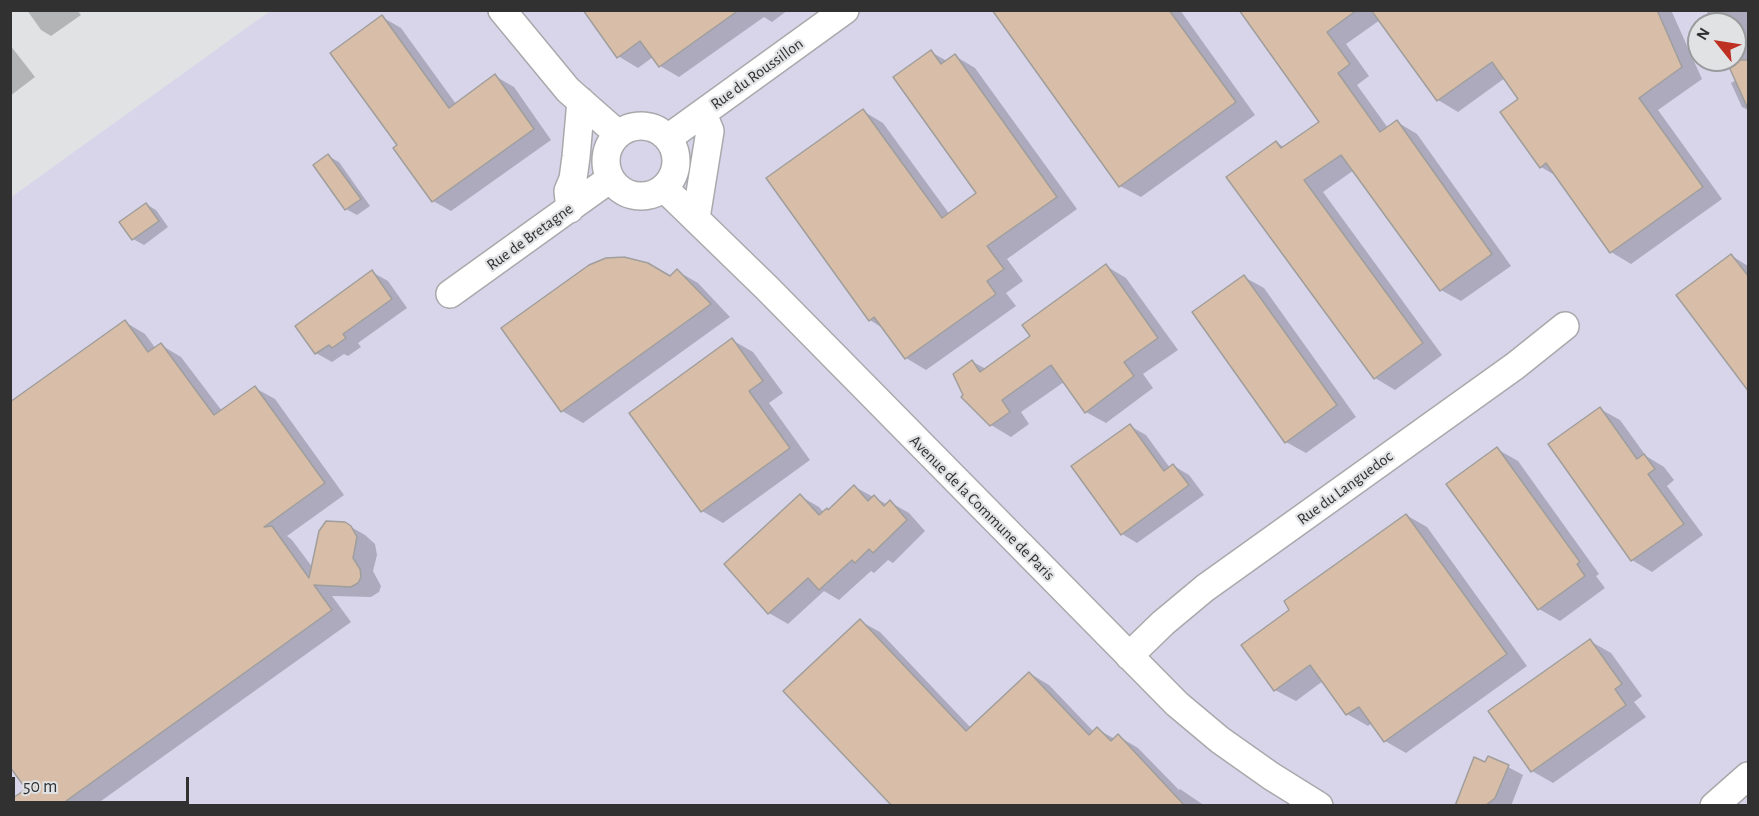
<!DOCTYPE html>
<html>
<head>
<meta charset="utf-8">
<style>
  body { margin:0 }
  #map { position:relative; width:1759px; height:816px; overflow:hidden; background:#e0e2e4; font-family:"Alegreya Sans",sans-serif }
  canvas { display:block }
  .frame { position:absolute; inset:0; border:12px solid #313132; pointer-events:none }
  .north { position:absolute; left:1687px; top:12px; width:60px; height:60px; box-sizing:border-box; background:#e0e2e4; border:2px solid #9a9b9d; border-radius:50%; rotate:300deg; font-size:16px; font-weight:700; line-height:24px; text-align:center; color:#313132 }
  .north::after { content:''; display:block; margin:auto; width:21px; height:27px; background:#bd3022; clip-path:polygon(50% 0,100% 100%,50% 72%,0 100%) }
  .scale { position:absolute; left:12px; top:777px; width:177px; height:27px; box-sizing:border-box; border:3px solid #313132; border-top:0; padding-left:8px; font-size:18px; line-height:21px; white-space:nowrap; color:#313132; -webkit-text-stroke:4px #e0e2e4; paint-order:stroke }
</style>
</head>
<body>
<div id="map">
<canvas width="1759" height="816"></canvas>
<div class="frame"></div>
<div class="north">N</div>
<div class="scale">50 m</div>
</div>
<script>
const context = document.querySelector('canvas').getContext('2d');
context.lineJoin = 'round';
function paint(path, color) { context.fillStyle = color; context.fill(path, 'evenodd'); }
const shape = rows => new Path2D(rows.map(r => 'M' + r).join(''));
function strokePath(path, color, width, dash) { context.strokeStyle = color; context.lineWidth = width; context.lineCap = dash ? 'butt' : 'round'; context.setLineDash(dash || []); context.stroke(path); }
function drawText(font, color, halo, rows, align = 'center') {
  context.font = font + ' "Alegreya Sans",sans-serif'; context.lineWidth = 4.5; context.setLineDash([]); context.textBaseline = 'middle'; context.strokeStyle = halo; context.fillStyle = color; for (const [text, x, y, turn = 0] of rows) {
    context.save(); context.translate(x, y); context.rotate((+turn || 0) * Math.PI / 180); context.textAlign = isNaN(turn) ? turn : align; if (halo) context.strokeText(text, 0, 0); context.fillText(text, 0, 0); context.restore();
  }
}
const industrial = shape([
  [270,11,1748,11,1748,805,11,805,10,198],
  [1699,24,1735,24,1735,60,1699,60]
]);
const shadow = shape([
  [27,10,77,10,81,15,51,36,41,30],
  [593,10,788,10,772,22,764,17,679,77,660,66,653,57,638,68,618,56],
  [993,10,1180,10,1255,115,1141,197,1120,186],
  [1241,10,1671,10,1702,79,1658,110,1722,199,1631,264,1611,252,1558,177,1541,167,1520,99,1505,78,1458,112,1438,100,1380,20,1346,44,1369,76,1357,85,1388,128,1397,122,1417,134,1511,266,1461,301,1441,290,1354,170,1323,192,1442,355,1395,390,1375,378,1276,142,1285,148,1321,123],
  [1706,10,1748,10,1748,110,1742,107,1731,83,1736,80,1728,60,1735,60,1735,24,1712,24],
  [382,17,401,28,456,104,495,76,514,87,551,140,451,211,433,201,399,145],
  [10,45,35,77,10,96],
  [931,52,947,61,955,56,975,68,1077,209,1007,259,1023,281,1006,293,1016,306,926,370,906,358,884,329,870,320,863,111,883,123,950,215,978,194],
  [328,156,339,162,370,206,357,215,346,209,315,165],
  [146,204,156,210,168,227,144,245,133,239],
  [1732,256,1748,266,1748,390],
  [1106,266,1126,278,1178,350,1143,374,1153,388,1106,423,1086,412,1064,382,1021,412,1029,424,1011,437,991,425,973,362,986,369,1032,336],
  [677,271,698,283,730,317,583,423,562,411],
  [372,272,388,281,407,308,358,343,361,347,348,356,344,354,332,362,316,353],
  [1244,277,1264,288,1356,417,1306,453,1286,442],
  [125,322,145,334,156,349,161,345,181,357,222,411,255,388,275,399,344,495,287,536,292,540,313,568,344,523,365,535,375,544,377,555,373,571,381,586,379,592,371,597,332,596,351,622,94,806,20,806,28,789,10,765,10,399,14,401],
  [732,340,753,352,783,393,769,403,810,460,723,523,702,511,631,413],
  [1600,409,1620,420,1646,456,1664,467,1674,480,1667,486,1703,535,1652,572,1632,560],
  [1130,426,1146,435,1170,468,1174,466,1189,475,1204,495,1137,543,1122,534],
  [1497,449,1518,461,1599,574,1596,576,1605,588,1560,621,1539,609],
  [855,487,888,505,890,502,909,513,925,531,893,563,888,560,874,573,871,571,839,600,824,591,788,624,769,613,726,564,800,496,819,507,824,513,829,512],
  [1406,515,1427,527,1527,666,1406,753,1385,741,1372,723,1368,726,1347,714,1323,681,1296,701,1275,690,1291,610],
  [860,621,880,632,971,728,1029,673,1049,685,1094,732,1097,729,1115,739,1118,736,1138,748,1179,790,1180,789,1205,806,894,806],
  [1590,641,1611,653,1642,696,1634,702,1646,717,1553,783,1532,771,1490,712],
  [1475,759,1486,764,1508,767,1523,775,1511,806,1454,806]
]);
const building = shape([
  [583,10,739,10,659,67,640,41,617,58,583,10],
  [992,10,1169,10,1236,102,1119,187,992,10],
  [1239,10,1357,10,1327,32,1350,64,1338,73,1380,132,1397,120,1492,254,1440,291,1341,155,1304,180,1423,343,1374,379,1226,177,1276,141,1281,148,1319,122,1239,10],
  [1371,10,1657,10,1682,67,1639,98,1703,187,1610,253,1546,163,1540,168,1500,112,1518,99,1492,62,1437,101,1371,10],
  [382,15,449,108,495,74,534,129,432,202,393,148,397,145,330,53,382,15],
  [931,50,941,64,955,54,1057,197,987,246,1004,269,987,281,996,294,905,359,874,317,869,321,766,178,863,109,942,218,976,193,893,77,931,50],
  [1726,60,1749,60,1749,111,1726,60],
  [328,154,361,199,345,210,313,165,328,154],
  [146,203,159,221,132,240,119,222,146,203],
  [1731,254,1749,277,1749,392,1676,295,1731,254],
  [624,257,648,263,670,276,677,269,711,304,561,412,501,328,589,265,606,258,624,257],
  [1106,264,1158,338,1124,362,1134,376,1085,413,1051,365,1002,400,1010,412,990,426,961,397,963,395,953,374,972,360,980,372,1030,336,1022,325,1106,264],
  [372,270,392,299,343,334,346,338,332,348,329,345,315,354,295,326,372,270],
  [1244,275,1337,405,1285,443,1192,312,1244,275],
  [125,320,148,352,161,343,214,415,255,386,325,483,264,527,272,526,309,578,319,531,326,521,345,522,351,526,357,537,353,558,360,569,361,577,358,583,351,587,314,585,332,610,59,806,10,806,10,800,26,789,10,767,10,402,125,320],
  [732,338,763,381,749,391,790,448,701,512,629,413,732,338],
  [1600,407,1637,459,1644,454,1655,469,1648,474,1684,524,1631,561,1548,444,1600,407],
  [1130,424,1164,471,1173,464,1189,485,1121,535,1071,466,1130,424],
  [1497,447,1580,562,1577,564,1585,576,1538,610,1446,484,1497,447],
  [854,485,868,501,874,495,884,506,890,500,907,520,873,553,869,549,855,563,852,560,819,590,808,578,768,614,724,564,800,494,819,515,827,508,828,510,854,485],
  [1406,514,1507,654,1384,742,1359,707,1346,715,1310,665,1274,691,1241,645,1289,610,1284,601,1406,514],
  [860,619,966,731,1029,672,1089,735,1097,727,1111,741,1118,734,1185,806,892,806,783,691,860,619],
  [1590,639,1622,684,1615,689,1626,705,1531,772,1488,711,1590,639],
  [1488,756,1509,765,1495,798,1485,806,1455,806,1474,757,1485,762,1488,756]
]);
const minor = shape([
  [502,10,568,90,618,134],
  '606 161a35 35 0 1 1 70 0a35 35 0 1 1-70 0Z',
  [668,138,845,10],
  [664,188,767,288,1177,704,1220,740,1271,776,1319,806],
  [570,209,568,191,573,179,576,157,581,101],
  [696,218,710,131,703,114],
  [450,294,610,179],
  [1129,656,1163,623,1205,588,1515,366,1565,326],
  [1714,806,1748,776]
]);
const streetNames = [
  ["Rue du Roussillon",757,74,-36],
  ["Rue de Bretagne",530,237,-36],
  ["Rue du Languedoc",1345,488,-36],
  ["Avenue de la Commune de Paris",982,508,45]
];
paint(industrial, '#d8d5eb');
paint(shadow, '#0003');
paint(building, '#d8bea8');
strokePath(building, '#a09e9c', 1.5);
strokePath(minor, '#a8a9ab', 30);
strokePath(minor, '#fff', 27);
drawText('16px', '#313132', '#e0e2e4', streetNames);
</script>
</body>
</html>
